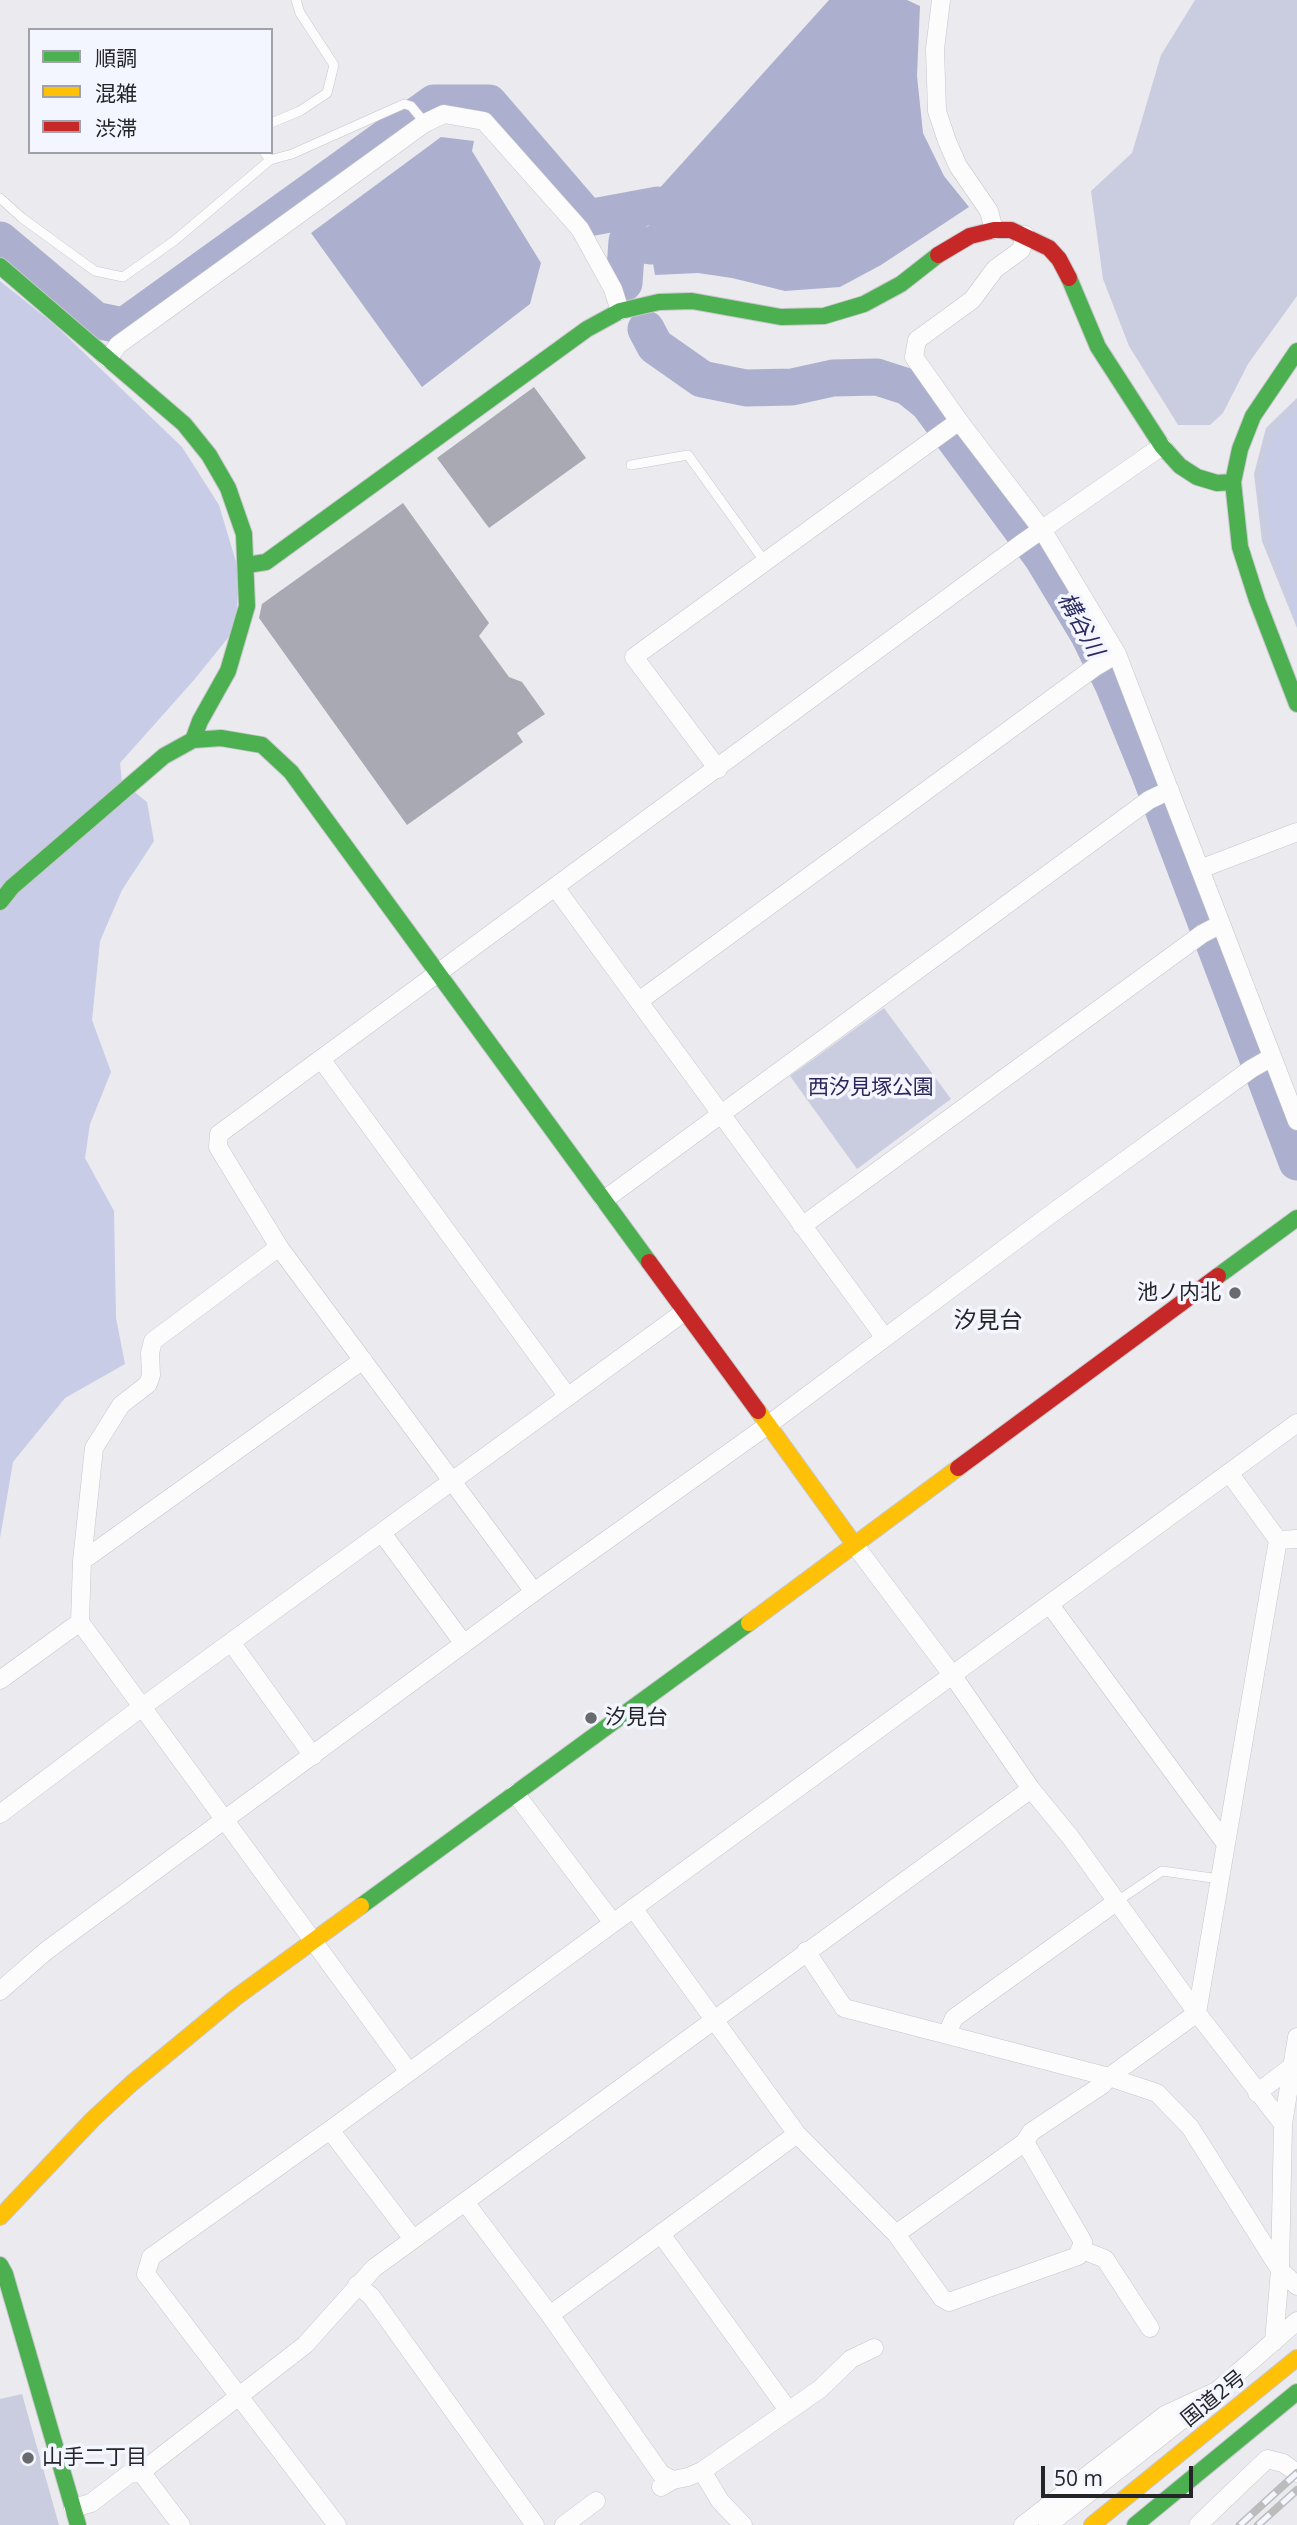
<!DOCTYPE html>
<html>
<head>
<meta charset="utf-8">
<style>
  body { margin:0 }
  #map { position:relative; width:1297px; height:2525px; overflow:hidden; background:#eaeaef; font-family:"Open Sans","Noto Sans JP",sans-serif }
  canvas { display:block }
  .legend { position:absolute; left:28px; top:28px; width:245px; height:126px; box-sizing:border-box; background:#f4f6ff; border:2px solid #a1a2a9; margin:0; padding:9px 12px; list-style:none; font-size:21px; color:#242528 }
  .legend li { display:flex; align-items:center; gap:14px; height:35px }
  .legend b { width:35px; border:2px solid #a1a2a9 }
  .scale { position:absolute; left:1041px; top:2466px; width:152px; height:32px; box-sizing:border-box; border:4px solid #242528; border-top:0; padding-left:9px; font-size:21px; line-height:24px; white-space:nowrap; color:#242528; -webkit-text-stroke:5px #f4f6ff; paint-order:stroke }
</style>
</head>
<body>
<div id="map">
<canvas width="1297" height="2525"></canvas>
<ul class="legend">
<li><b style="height:9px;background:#4caf50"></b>順調</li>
<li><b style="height:9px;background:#ffc107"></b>混雑</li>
<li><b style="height:9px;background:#c62828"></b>渋滞</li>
</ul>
<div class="scale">50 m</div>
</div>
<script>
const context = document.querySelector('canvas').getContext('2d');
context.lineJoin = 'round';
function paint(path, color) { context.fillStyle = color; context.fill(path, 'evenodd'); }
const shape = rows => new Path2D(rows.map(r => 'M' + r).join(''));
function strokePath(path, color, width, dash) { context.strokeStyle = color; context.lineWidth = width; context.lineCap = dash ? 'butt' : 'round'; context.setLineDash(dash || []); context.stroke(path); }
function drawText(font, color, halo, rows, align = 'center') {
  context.font = font + ' "Open Sans","Noto Sans JP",sans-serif'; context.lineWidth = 7; context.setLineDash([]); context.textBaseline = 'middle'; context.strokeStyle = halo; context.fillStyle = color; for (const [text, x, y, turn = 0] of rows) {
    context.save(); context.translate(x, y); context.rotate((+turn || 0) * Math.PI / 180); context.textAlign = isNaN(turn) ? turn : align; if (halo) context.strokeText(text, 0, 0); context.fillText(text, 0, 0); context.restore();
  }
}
const green = shape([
  [1195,0,1297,0,1297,296,1248,364,1223,413,1210,425,1178,425,1129,346,1103,279,1091,191,1132,153,1161,55],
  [1297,398,1297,628,1262,541,1254,474,1266,428],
  [884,1008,951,1099,857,1169,790,1076],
  [22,2394,59,2525,0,2525,0,2399]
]);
const forest = shape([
  [0,281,54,324,182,447,219,505,239,572,236,628,194,680,120,763,122,782,147,802,154,841,122,890,100,941,92,1020,111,1072,90,1124,85,1158,114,1211,116,1318,125,1364,65,1398,13,1462,0,1538],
  [1297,408,1297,552,1290,566,1297,584,1297,627,1269,538,1262,477,1268,443,1287,417]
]);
const water = shape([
  [829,0,907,0,920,6,917,76,923,133,944,176,969,207,881,265,840,287,785,291,732,278,698,273,655,275,647,227,658,220,657,191],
  [441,137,474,141,472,151,541,263,530,304,422,387,311,233]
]);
const river = shape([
  [0,240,95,320,124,326,434,103,489,103,588,218,658,205],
  [624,283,627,241,650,246],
  [646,329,655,346,702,379,746,388,792,387,833,378,877,377,908,387,928,403,1042,557,1089,635,1113,684,1149,772,1297,1162]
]);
const building = shape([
  [534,387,586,458,489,528,437,458],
  [403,503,489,623,479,636,509,677,522,682,545,714,517,733,523,742,407,825,259,618,262,604]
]);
const lane = shape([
  [271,123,300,111,327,93,334,65,300,13,296,0],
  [270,160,292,154,404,104,411,106,425,123],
  [0,198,22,218,95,271,123,277,174,241,270,160,264,152],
  [631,465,688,455,765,562],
  [1116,1902,1162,1871,1220,1879]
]);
const street = shape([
  [941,0,935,49,937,111,947,141,958,166,989,211,994,230],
  [1025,235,1021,250,995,269,972,300,917,340,914,357,959,421,1043,531,1117,654,1297,1121],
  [108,359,118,345,425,123,444,114,484,121,580,229,613,289,620,311],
  [718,769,634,657,959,421],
  [1200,869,1297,832],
  [555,887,885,1338],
  [639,1001,1095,667,1117,654],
  [321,1059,568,1397],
  [604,1200,1149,800,1170,790],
  [802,1226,1202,934,1221,924],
  [279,1247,153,1341,150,1353,151,1375,148,1384,121,1405,94,1448,82,1561,80,1622,409,2072],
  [382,1533,464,1644],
  [1278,1540,1297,1539],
  [854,1544,953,1676,1031,1789,1071,1838,1197,2013,1283,2124],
  [82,1561,363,1360],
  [534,1592,279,1247,218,1147,219,1134,1021,544,1162,446],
  [1050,1605,1226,1844],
  [231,1642,313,1756],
  [0,1680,80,1622],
  [515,1793,613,1923],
  [0,1814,142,1707,684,1312],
  [633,1908,797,2134,896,2234,942,2298,949,2302,1078,2256,1083,2242,1025,2142],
  [806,1951,844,2008,1109,2077,1157,2093,1190,2127,1280,2270,1274,2342],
  [0,1991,46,1951,534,1592,768,1425,1047,1217,1251,1069,1272,1057],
  [947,2034,954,2018,1116,1902],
  [1297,2037,1283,2124,1280,2270,1297,2286],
  [1257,2093,1294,2065],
  [330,2130,413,2239],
  [465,2202,550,2315,661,2474,673,2480],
  [661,2234,788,2410],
  [896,2234,1025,2142,1031,2132,1102,2085,1109,2077,1197,2013,1278,1540,1230,1474],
  [1080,2249,1105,2259,1150,2328],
  [357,2285,371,2296,535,2525],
  [550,2315,797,2134],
  [702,2471,720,2501,743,2525],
  [141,2472,181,2525],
  [661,2487,673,2480,688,2477,702,2471,820,2389,851,2359,874,2348],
  [73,2508,91,2503,129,2474,141,2472,305,2345,374,2268,1031,1789],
  [337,2525,146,2274,151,2257,330,2130,1297,1423],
  [564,2525,596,2501],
  [1023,2525,1165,2415,1217,2391,1297,2321],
  [1048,2525,1197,2408],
  [1198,2525,1267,2459,1283,2463,1297,2473]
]);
const fast = shape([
  [0,266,184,424,209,455,228,488,244,534,247,606,228,671,200,721,193,740],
  [1069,278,1098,347,1162,446,1180,466,1197,477,1217,483,1233,482],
  [1297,351,1253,416,1240,449,1233,482,1240,547,1257,600,1297,704],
  [247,565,266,562,587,329,620,311,659,302,692,301,781,317,824,316,864,304,901,284,938,255],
  [0,902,12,887,164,756,193,740,221,738,262,745,291,772,649,1262],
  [1218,1276,1297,1218],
  [361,1906,749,1623],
  [0,2265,5,2274,78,2525],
  [1135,2525,1297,2392]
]);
const slow = shape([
  [758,1411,854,1544],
  [749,1623,958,1468],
  [0,2217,93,2119,132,2083,235,1998,361,1906],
  [1092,2525,1297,2358]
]);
const jam = shape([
  [938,255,970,236,994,230,1011,230,1049,248,1059,259,1069,278],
  [649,1262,758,1411],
  [958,1468,1218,1276]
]);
const rail = shape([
  [1240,2525,1297,2473],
  [1258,2525,1297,2490]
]);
const markers = [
  [1235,1293,7,"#696a6e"],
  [591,1718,7,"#696a6e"],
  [28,2458,7,"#696a6e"]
];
const parkNames = [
  ["西汐見塚公園",871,1088]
];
const poiNames = [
  ["池ノ内北",1221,1293,"right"],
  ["汐見台",605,1718],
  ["山手二丁目",42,2458]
];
const streetNames = [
  ["国道2号",1214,2399,-39]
];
const waterNames = [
  ["構谷川",1080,625,61]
];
const neighbourhoodNames = [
  ["汐見台",988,1321]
];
paint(green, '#cacde0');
paint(forest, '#c8cce6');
paint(water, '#acb0ce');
strokePath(river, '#acb0ce', 37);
paint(building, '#a8a9b3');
strokePath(lane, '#c6c7cb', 10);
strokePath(street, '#c6c7cb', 19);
strokePath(fast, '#c6c7cb', 18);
strokePath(slow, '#c6c7cb', 18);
strokePath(jam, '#c6c7cb', 18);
strokePath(lane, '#fcfcfd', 9);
strokePath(street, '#fcfcfd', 18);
strokePath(fast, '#4caf50', 16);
strokePath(slow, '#ffc107', 16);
strokePath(jam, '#c62828', 16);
strokePath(rail, '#bcbcbd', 8);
strokePath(rail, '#f4f6ff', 5, [16]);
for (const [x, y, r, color] of markers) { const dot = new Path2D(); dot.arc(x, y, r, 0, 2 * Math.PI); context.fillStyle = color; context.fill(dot); strokePath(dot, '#f4f6ff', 2.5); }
drawText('21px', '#27275c', '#f4f6ff', parkNames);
drawText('21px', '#242528', '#f4f6ff', poiNames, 'left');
drawText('21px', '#242528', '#f4f6ff', streetNames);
drawText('italic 23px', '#2b2c61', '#f4f6ff', waterNames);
drawText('23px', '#242528', '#f4f6ff', neighbourhoodNames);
</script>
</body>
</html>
